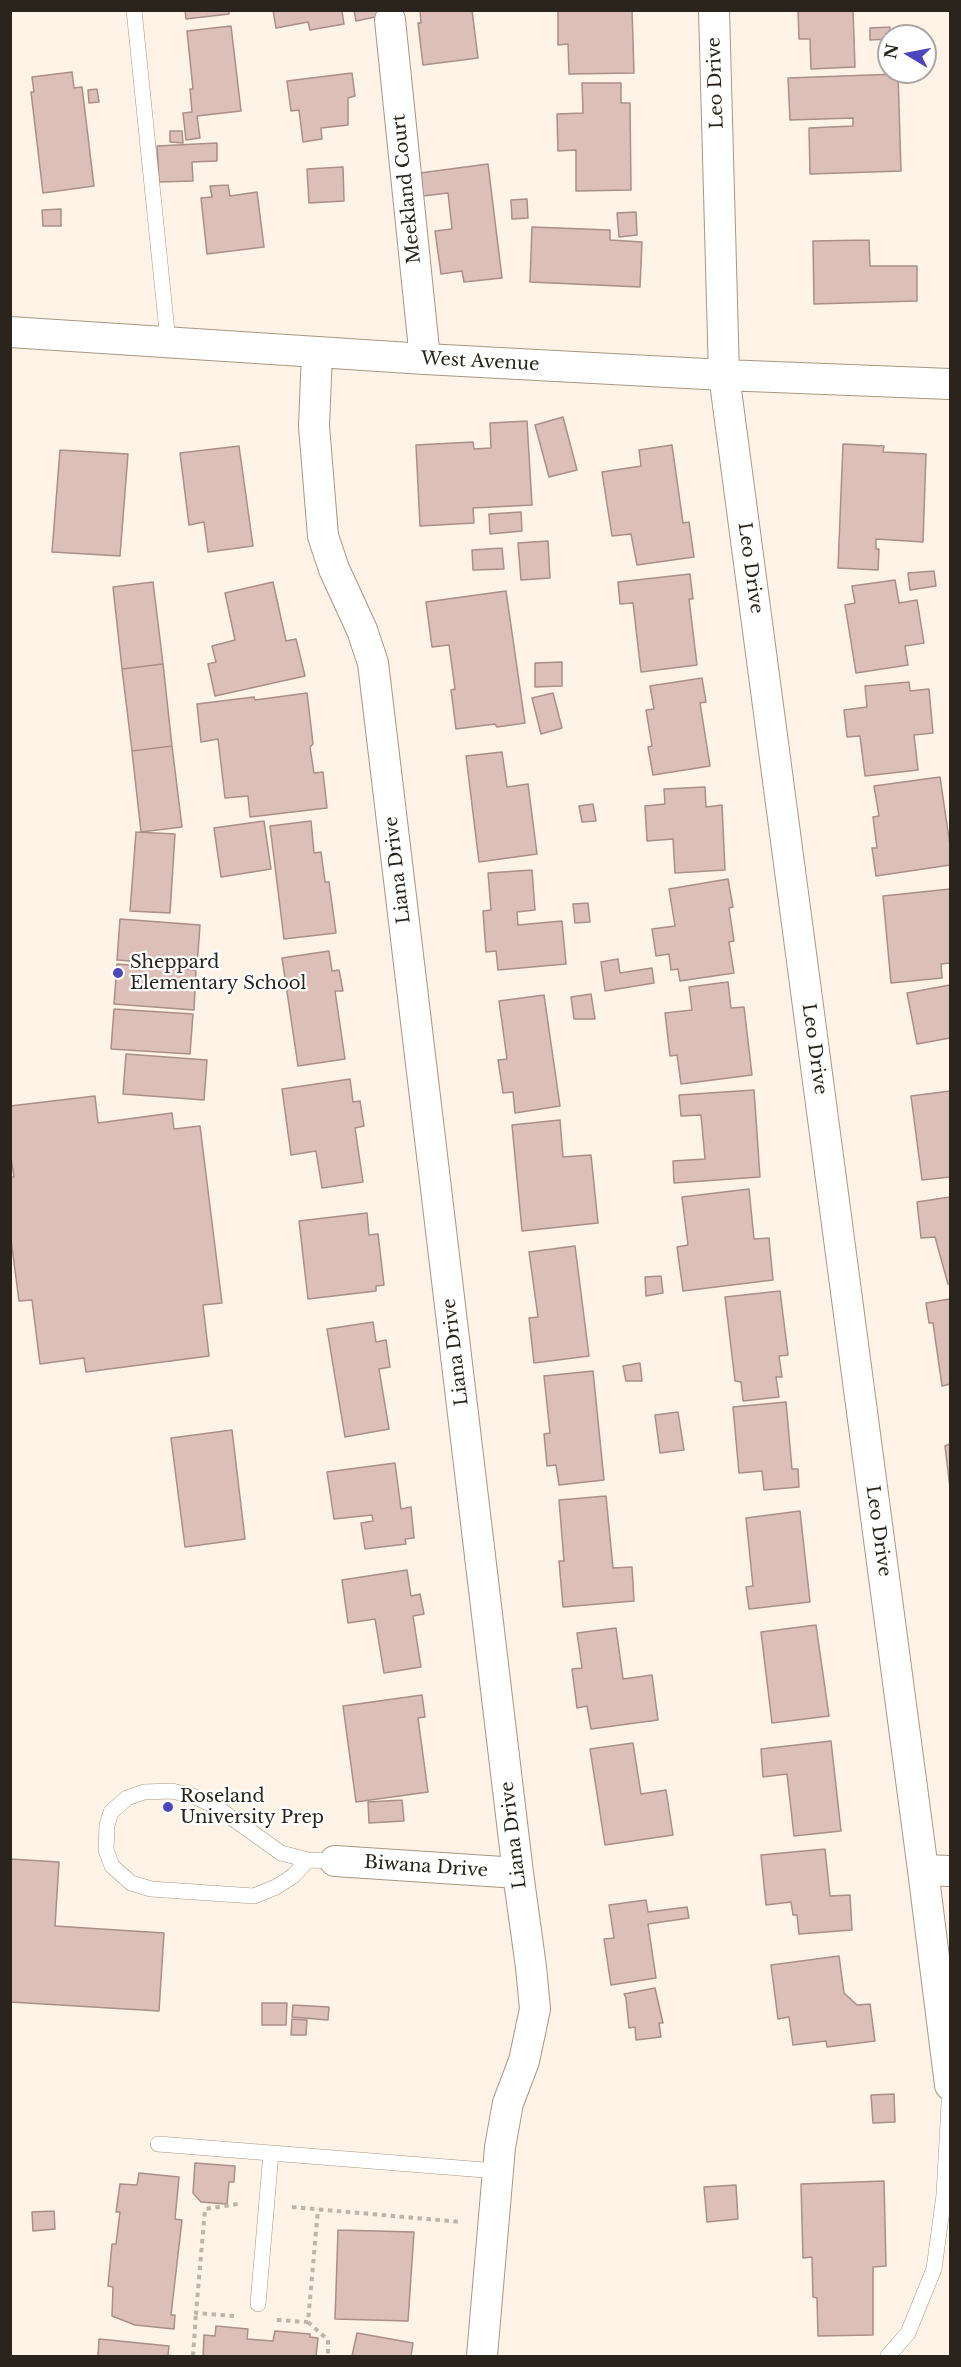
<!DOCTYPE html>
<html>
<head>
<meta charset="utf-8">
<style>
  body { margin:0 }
  #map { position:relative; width:961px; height:2367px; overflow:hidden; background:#fef3e6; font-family:"Libre Baskerville",serif }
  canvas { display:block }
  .frame { position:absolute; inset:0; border:12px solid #2a241c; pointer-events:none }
  .north { position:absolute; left:877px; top:24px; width:60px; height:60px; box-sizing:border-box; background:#fff; border:2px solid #aaa7a4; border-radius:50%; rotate:280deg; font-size:16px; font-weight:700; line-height:24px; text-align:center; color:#2a241c }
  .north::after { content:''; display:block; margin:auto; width:21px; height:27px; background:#4e46bd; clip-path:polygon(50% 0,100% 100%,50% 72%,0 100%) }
</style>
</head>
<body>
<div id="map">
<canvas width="961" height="2367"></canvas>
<div class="frame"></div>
<div class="north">N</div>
</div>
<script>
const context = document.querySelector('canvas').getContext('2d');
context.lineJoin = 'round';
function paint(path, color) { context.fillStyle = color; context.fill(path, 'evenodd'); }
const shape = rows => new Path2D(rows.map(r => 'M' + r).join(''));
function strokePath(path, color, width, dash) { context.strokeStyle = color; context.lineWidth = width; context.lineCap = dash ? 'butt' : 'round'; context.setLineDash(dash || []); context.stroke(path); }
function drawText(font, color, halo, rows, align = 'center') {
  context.font = font + ' "Libre Baskerville",serif'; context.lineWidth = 4.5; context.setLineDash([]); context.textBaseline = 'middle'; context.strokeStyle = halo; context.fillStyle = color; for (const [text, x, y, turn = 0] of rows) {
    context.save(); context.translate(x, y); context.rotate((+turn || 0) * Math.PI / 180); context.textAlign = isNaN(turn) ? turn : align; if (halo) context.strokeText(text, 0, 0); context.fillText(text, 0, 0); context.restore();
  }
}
const building = shape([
  [185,10,229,10,229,14,186,19,185,10],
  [273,10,345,10,342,11,344,24,310,30,308,22,276,28,273,10],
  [354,10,379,10,380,16,356,21,354,10],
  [420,10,472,10,478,58,423,65,418,23,421,23,420,10],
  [558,10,632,10,634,73,569,74,568,44,558,45,558,10],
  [798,10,853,10,855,67,811,69,810,39,799,39,798,10],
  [231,26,241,111,197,116,200,138,186,140,183,113,192,112,190,89,193,89,187,31,231,26],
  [890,27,889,39,870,40,870,28,890,27],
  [72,72,74,88,82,87,94,186,43,193,31,92,34,92,32,77,72,72],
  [352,73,355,96,348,98,348,125,321,128,322,139,303,142,299,110,291,111,287,81,352,73],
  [898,74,901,171,810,174,809,128,853,126,853,118,790,120,788,78,898,74],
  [582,83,621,83,621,103,630,103,631,190,576,191,576,150,558,151,557,114,583,113,582,83],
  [97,89,99,102,89,103,88,90,97,89],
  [170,131,182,131,183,143,170,142,170,131],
  [217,143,217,161,192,162,193,181,159,182,157,146,217,143],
  [488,164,502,278,464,282,462,271,441,274,435,231,452,229,448,193,423,196,420,173,488,164],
  [343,167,344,201,309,203,307,169,343,167],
  [228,185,230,196,257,192,264,247,207,254,201,198,212,197,210,186,228,185],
  [527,199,528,218,512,219,511,200,527,199],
  [61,209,61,226,43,226,42,210,61,209],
  [636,212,637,235,619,237,617,213,636,212],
  [532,227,610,230,610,240,642,242,640,287,530,282,532,227],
  [869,240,870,266,917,266,917,301,814,304,813,241,869,240],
  [563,417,577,470,549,477,535,425,563,417],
  [527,421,532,505,473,508,474,523,420,526,416,445,473,442,474,449,491,448,490,423,527,421],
  [843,444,884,446,883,452,926,454,923,542,876,539,876,549,879,549,878,570,838,568,843,444],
  [672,445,683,523,689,522,694,557,637,565,631,534,612,536,602,472,641,466,639,450,672,445],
  [239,446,253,546,208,552,204,522,189,525,180,453,239,446],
  [60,450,128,454,120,556,52,552,60,450],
  [521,512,522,531,490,534,489,514,521,512],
  [548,541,550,578,521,580,518,543,548,541],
  [502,548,504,569,473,570,472,550,502,548],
  [934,571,936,586,910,590,908,573,934,571],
  [690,574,693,599,689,599,697,665,641,672,633,603,620,604,618,582,690,574],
  [895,580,899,603,917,600,924,643,905,646,908,665,856,673,845,605,855,603,852,586,895,580],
  [153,582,163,664,122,669,113,587,153,582],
  [273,582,286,641,296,639,305,676,215,696,208,664,216,662,212,646,235,640,225,593,273,582],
  [506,591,525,723,497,727,495,724,456,729,451,690,455,689,449,645,432,647,426,602,506,591],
  [562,662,562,686,535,687,535,663,562,662],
  [163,664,172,746,132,751,122,669,163,664],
  [702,678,706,702,700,703,710,766,653,775,648,747,652,746,646,710,654,709,650,686,702,678],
  [909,682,910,691,929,689,933,733,914,735,918,770,865,776,860,736,847,737,844,710,867,707,865,686,909,682],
  [307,693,313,744,310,747,314,773,323,772,327,808,250,817,248,796,225,798,218,739,201,742,197,704,254,697,255,700,307,693],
  [553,693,562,728,541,734,532,698,553,693],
  [172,746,182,827,141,832,132,751,172,746],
  [502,752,507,787,528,784,537,854,479,862,466,756,502,752],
  [940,777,950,845,950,865,876,876,872,848,877,848,873,817,879,816,874,786,940,777],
  [705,787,706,807,722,805,725,870,675,873,673,839,647,841,645,806,665,804,664,789,705,787],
  [593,804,596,821,582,822,579,806,593,804],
  [264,821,271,869,221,877,214,828,264,821],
  [311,821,314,853,321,852,325,882,329,882,336,933,284,939,270,826,311,821],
  [136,832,175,834,170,913,130,911,136,832],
  [532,870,535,910,517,912,518,925,562,921,566,964,498,970,496,951,486,952,483,911,491,910,488,873,532,870],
  [728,879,733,907,729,908,734,941,729,942,734,973,680,981,678,969,671,970,669,954,656,956,652,929,675,926,669,889,728,879],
  [950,889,950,963,941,964,942,978,891,983,883,896,950,889],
  [588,903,590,922,575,923,573,904,588,903],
  [120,919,200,925,197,966,117,960,120,919],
  [329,951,332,971,339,970,343,991,335,991,345,1059,298,1066,282,958,329,951],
  [618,959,620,973,652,968,654,983,605,991,601,962,618,959],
  [117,964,196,970,194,1010,114,1004,117,964],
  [728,982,731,1008,744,1007,752,1075,681,1084,677,1055,670,1056,665,1013,692,1010,689,987,728,982],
  [950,985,950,1038,917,1044,907,993,950,985],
  [591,994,595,1019,574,1019,571,997,591,994],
  [544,995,560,1106,515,1113,513,1092,503,1093,498,1060,507,1059,499,1001,544,995],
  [114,1009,193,1014,190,1054,111,1049,114,1009],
  [126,1054,207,1060,204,1100,123,1094,126,1054],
  [350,1079,353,1102,360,1101,364,1126,355,1128,363,1182,322,1188,316,1151,291,1155,282,1089,350,1079],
  [754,1090,760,1177,674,1183,673,1161,705,1159,701,1115,681,1116,679,1095,754,1090],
  [950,1091,950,1177,922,1180,911,1096,950,1091],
  [95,1096,98,1123,172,1113,174,1129,200,1126,222,1303,203,1305,209,1356,86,1372,84,1358,40,1364,32,1300,19,1301,10,1232,10,1177,14,1177,10,1151,10,1106,95,1096],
  [560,1120,563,1157,591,1155,598,1223,522,1231,512,1125,560,1120],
  [749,1189,754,1239,769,1238,773,1280,683,1291,677,1247,688,1245,682,1197,749,1189],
  [950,1197,950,1284,948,1284,935,1237,921,1238,917,1202,950,1197],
  [367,1213,369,1235,378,1234,384,1285,376,1286,376,1291,308,1299,299,1221,367,1213],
  [575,1246,589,1356,534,1363,529,1318,538,1317,529,1252,575,1246],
  [661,1276,663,1293,646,1296,645,1277,661,1276],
  [780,1291,788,1355,779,1356,782,1377,776,1377,779,1397,743,1401,741,1382,735,1381,725,1297,780,1291],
  [950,1299,950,1384,942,1386,933,1323,929,1323,926,1303,950,1299],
  [373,1322,376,1342,386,1340,390,1367,379,1369,389,1429,345,1437,327,1329,373,1322],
  [640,1363,642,1381,626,1381,623,1366,640,1363],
  [593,1371,604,1480,559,1485,556,1465,547,1466,544,1434,550,1433,544,1376,593,1371],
  [786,1402,792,1469,798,1469,799,1487,764,1490,762,1471,739,1473,733,1407,786,1402],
  [678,1412,684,1450,660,1453,655,1415,678,1412],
  [232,1430,245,1539,185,1547,171,1438,232,1430],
  [950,1444,950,1488,945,1446,950,1444],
  [395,1463,401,1509,411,1507,414,1538,405,1539,406,1544,365,1549,361,1523,373,1521,372,1515,334,1519,327,1472,395,1463],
  [606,1496,613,1568,632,1567,634,1601,563,1607,559,1561,564,1561,559,1500,606,1496],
  [800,1511,810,1602,749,1609,746,1587,753,1586,746,1518,800,1511],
  [407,1570,411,1596,420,1594,424,1614,413,1616,421,1667,384,1673,375,1619,348,1623,342,1580,407,1570],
  [816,1625,829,1716,772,1723,761,1632,816,1625],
  [616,1628,623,1679,652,1675,658,1720,591,1729,587,1706,577,1708,572,1669,582,1668,577,1633,616,1628],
  [422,1695,425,1717,418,1718,428,1792,356,1802,343,1706,422,1695],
  [831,1741,841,1831,794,1836,787,1774,763,1777,761,1749,831,1741],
  [633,1743,641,1794,666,1790,673,1835,605,1845,590,1749,633,1743],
  [402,1800,404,1821,369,1823,368,1802,402,1800],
  [825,1849,830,1896,850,1895,852,1930,799,1934,797,1915,793,1915,791,1902,766,1905,761,1855,825,1849],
  [10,1859,59,1862,55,1926,164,1933,159,2011,10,2002,10,1859],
  [646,1900,648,1912,687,1907,689,1918,648,1924,656,1978,611,1985,604,1939,614,1938,609,1905,646,1900],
  [839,1956,844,1993,857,2005,870,2004,875,2041,827,2047,826,2041,793,2045,789,2017,778,2019,771,1965,839,1956],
  [655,1988,663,2023,659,2023,661,2037,636,2040,635,2027,629,2028,626,1998,624,1994,655,1988],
  [262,2003,287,2003,286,2025,262,2025,262,2003],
  [293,2005,329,2007,328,2020,292,2017,293,2005],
  [292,2019,307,2020,306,2035,291,2035,292,2019],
  [894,2094,895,2122,873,2123,871,2095,894,2094],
  [195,2163,235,2166,234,2182,229,2182,227,2204,201,2202,193,2193,195,2163],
  [139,2173,179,2177,175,2219,182,2220,171,2315,175,2315,174,2329,135,2325,112,2316,113,2287,108,2286,112,2244,116,2244,120,2212,116,2212,120,2184,137,2185,139,2173],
  [884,2181,886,2266,873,2267,873,2335,818,2336,817,2298,813,2297,812,2257,803,2258,801,2184,884,2181],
  [736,2185,738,2219,707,2222,704,2187,736,2185],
  [54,2211,55,2229,33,2231,32,2212,54,2211],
  [338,2230,414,2232,408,2321,335,2319,338,2230],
  [216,2326,248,2329,247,2339,273,2341,275,2331,310,2334,310,2337,318,2338,316,2356,203,2356,204,2335,215,2336,216,2326],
  [357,2333,413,2343,411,2356,352,2356,357,2333],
  [99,2339,169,2346,168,2355,173,2356,98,2356,99,2339]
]);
const path = shape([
  [292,2207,461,2222],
  [234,2316,196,2313,205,2209,238,2204],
  [277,2320,308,2322,318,2209],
  [308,2322,328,2340,328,2356],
  [193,2356,196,2313]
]);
const service = shape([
  [134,10,168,341],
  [308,1860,293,1876,276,1887,254,1896,151,1889,131,1883,112,1866,106,1850,107,1825,111,1812,127,1798,144,1792,172,1791,193,1796,215,1806,281,1853,308,1860,335,1861],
  [158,2144,497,2171],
  [258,2304,271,2153],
  [888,2356,908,2333,934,2269,944,2195,950,2085]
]);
const minor = shape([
  [714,10,724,375,923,1870,950,2085],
  [390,20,425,359],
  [10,332,425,359,724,375,950,384],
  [317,353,314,426,323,536,334,569,362,630,373,663,518,1873,531,1967,535,2009,524,2061,508,2103,500,2147,482,2356],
  [335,1861,518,1873],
  [923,1870,950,1871]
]);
const markers = [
  [118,973,6,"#4e46bd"],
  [168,1807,6,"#4e46bd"]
];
const streetNames = [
  ["Leo Drive",716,83,-92],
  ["Meekland Court",407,189,-96],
  ["West Avenue",480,362,3],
  ["Leo Drive",750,568,82],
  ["Liana Drive",398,870,-97],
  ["Leo Drive",814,1049,82],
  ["Liana Drive",456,1352,-97],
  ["Leo Drive",878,1531,82],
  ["Liana Drive",514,1835,-97],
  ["Biwana Drive",426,1867,4]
];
const poiNames = [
  ["Sheppard",130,963],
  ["Elementary School",130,984],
  ["Roseland",180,1797],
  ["University Prep",180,1818]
];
paint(building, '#ddbfb9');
strokePath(building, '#aa8e89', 1.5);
strokePath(service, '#a89682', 16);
strokePath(minor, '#a89682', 32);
strokePath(path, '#beb4a9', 4, [4.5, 4.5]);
strokePath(service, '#fff', 15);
strokePath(minor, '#fff', 30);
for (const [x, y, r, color] of markers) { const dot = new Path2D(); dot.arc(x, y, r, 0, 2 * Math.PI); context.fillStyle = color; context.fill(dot); strokePath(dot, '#fff', 2); }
drawText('18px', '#2a241c', '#fff', streetNames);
drawText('18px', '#2a241c', '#fff', poiNames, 'left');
</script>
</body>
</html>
